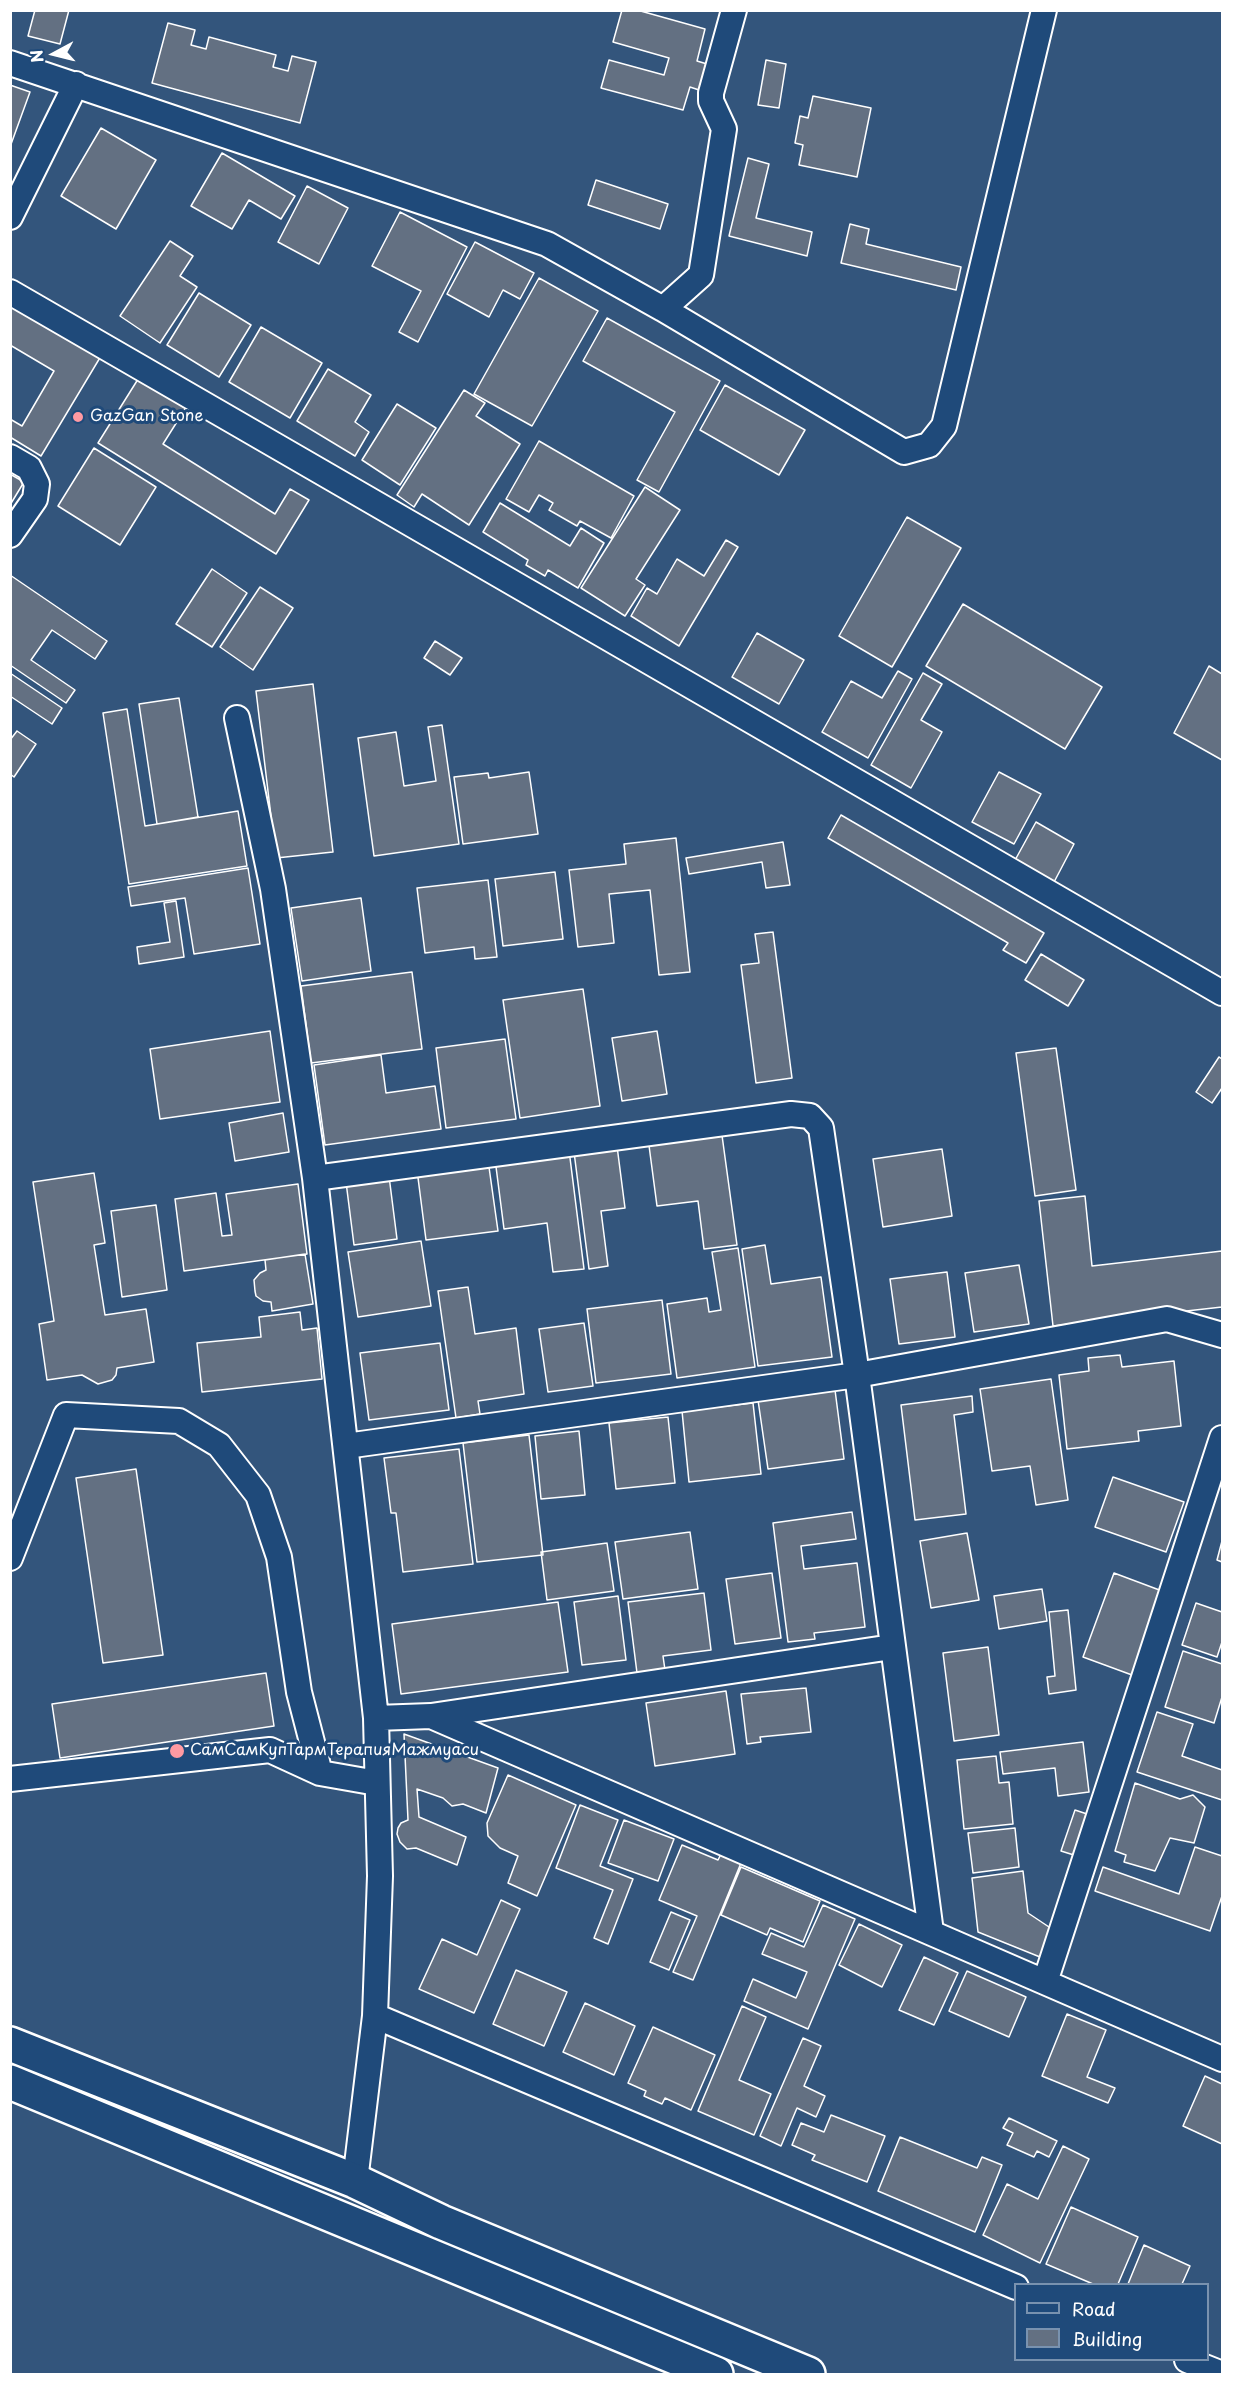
<!DOCTYPE html>
<html>
<head>
<meta charset="utf-8">
<style>
  body { margin:0 }
  #map { position:relative; width:1233px; height:2385px; overflow:hidden; background:#33557c; font-family:"Playpen Sans",sans-serif }
  canvas { display:block }
  .frame { position:absolute; inset:0; border:12px solid #fff; pointer-events:none }
  .legend { position:absolute; left:1014px; top:2283px; width:195px; height:78px; box-sizing:border-box; background:#1f4a7a; border:2px solid #7992af; margin:0; padding:8px 10px; list-style:none; font-size:18px; color:#fff }
  .legend li { display:flex; align-items:center; gap:12px; height:30px }
  .legend b { width:30px; border:2px solid #7992af }
  .north { position:absolute; left:24px; top:24px; width:60px; height:60px; -webkit-text-stroke:4px #1f4a7a; paint-order:stroke; rotate:263deg; font-size:16px; font-weight:700; line-height:24px; text-align:center; color:#fff }
  .north::after { content:''; display:block; margin:auto; width:21px; height:27px; background:#fff; clip-path:polygon(50% 0,100% 100%,50% 72%,0 100%) }
</style>
</head>
<body>
<div id="map">
<canvas width="1233" height="2385"></canvas>
<div class="frame"></div>
<ul class="legend">
<li><b style="height:8px;background:#1f4a7a"></b>Road</li>
<li><b style="height:16px;background:#637082"></b>Building</li>
</ul>
<div class="north">N</div>
</div>
<script>
const context = document.querySelector('canvas').getContext('2d');
context.lineJoin = 'round';
function paint(path, color) { context.fillStyle = color; context.fill(path, 'evenodd'); }
const shape = rows => new Path2D(rows.map(r => 'M' + r).join(''));
function strokePath(path, color, width, dash) { context.strokeStyle = color; context.lineWidth = width; context.lineCap = dash ? 'butt' : 'round'; context.setLineDash(dash || []); context.stroke(path); }
function drawText(font, color, halo, rows, align = 'center') {
  context.font = font + ' "Playpen Sans",sans-serif'; context.lineWidth = 6; context.setLineDash([]); context.textBaseline = 'middle'; context.strokeStyle = halo; context.fillStyle = color; for (const [text, x, y, turn = 0] of rows) {
    context.save(); context.translate(x, y); context.rotate((+turn || 0) * Math.PI / 180); context.textAlign = isNaN(turn) ? turn : align; if (halo) context.strokeText(text, 0, 0); context.fillText(text, 0, 0); context.restore();
  }
}
const building = shape([
  [35,10,69,10,60,44,28,36,35,10],
  [622,10,637,10,705,29,697,61,707,64,699,90,690,87,683,110,601,88,609,60,664,75,669,58,613,42,622,10],
  [168,23,195,30,191,45,206,49,209,37,276,55,273,67,288,71,292,56,316,62,300,123,152,83,168,23],
  [766,60,786,64,779,108,758,105,766,60],
  [10,85,30,92,10,147,10,85],
  [813,96,871,108,857,177,799,165,803,145,795,143,800,116,808,118,813,96],
  [101,128,156,160,116,229,61,196,101,128],
  [222,153,295,196,281,219,249,200,232,229,191,206,222,153],
  [748,158,769,164,756,218,812,232,807,256,729,236,748,158],
  [596,180,668,204,660,229,588,205,596,180],
  [307,186,348,208,319,264,278,242,307,186],
  [400,212,467,247,418,342,399,332,421,291,372,266,400,212],
  [850,224,869,229,866,244,961,267,956,290,841,263,850,224],
  [170,241,193,256,180,276,197,287,160,343,120,316,170,241],
  [475,242,534,273,520,299,503,290,489,317,447,294,475,242],
  [539,278,598,311,532,426,474,394,539,278],
  [199,293,251,325,219,377,167,345,199,293],
  [10,301,101,356,41,456,10,437,10,419,22,426,54,371,10,345,10,301],
  [607,318,720,381,659,492,637,480,675,412,583,361,607,318],
  [261,327,322,363,290,418,229,382,261,327],
  [328,369,371,395,355,422,369,432,355,456,297,421,328,369],
  [140,376,187,406,163,444,275,514,290,489,309,500,276,554,98,443,140,376],
  [725,385,805,430,779,475,700,430,725,385],
  [464,390,485,403,476,416,520,444,469,525,422,494,414,507,397,495,464,390],
  [397,404,436,428,400,485,362,460,397,404],
  [539,441,634,496,611,538,580,521,577,526,549,510,553,503,539,495,529,512,506,499,539,441],
  [94,448,156,487,120,545,58,506,94,448],
  [10,474,24,482,10,505,10,474],
  [645,487,680,510,636,579,645,585,625,616,581,588,645,487],
  [500,503,570,546,581,528,604,543,578,588,548,570,545,576,526,565,528,560,483,532,500,503],
  [907,517,961,548,892,667,839,636,907,517],
  [726,540,738,547,679,646,631,616,647,588,657,594,677,559,704,576,726,540],
  [212,569,247,593,212,647,176,624,212,569],
  [10,575,107,641,95,659,52,630,31,660,75,690,66,703,10,665,10,575],
  [260,587,293,608,253,670,220,647,260,587],
  [963,604,1102,687,1065,749,926,666,963,604],
  [757,633,804,660,779,704,732,677,757,633],
  [435,641,462,658,450,675,424,658,435,641],
  [1209,666,1222,674,1222,760,1174,733,1209,666],
  [898,671,912,679,868,758,822,732,851,681,882,698,898,671],
  [10,673,62,708,52,724,10,696,10,673],
  [923,673,942,684,921,720,942,732,911,788,871,765,923,673],
  [313,684,333,852,276,858,256,691,313,684],
  [179,698,198,817,157,824,139,704,179,698],
  [127,709,145,826,238,811,247,866,129,884,103,713,127,709],
  [442,725,459,844,374,856,358,738,396,732,404,786,436,781,428,727,442,725],
  [17,731,36,744,14,777,10,774,10,740,17,731],
  [529,772,538,834,463,844,454,777,488,773,489,778,529,772],
  [999,772,1041,794,1014,844,972,822,999,772],
  [841,815,1044,933,1026,963,1003,950,1008,943,828,838,841,815],
  [1036,822,1074,844,1053,884,1014,862,1036,822],
  [676,838,690,972,659,975,650,890,609,894,614,943,578,947,569,870,626,864,624,844,676,838],
  [783,842,790,885,766,888,762,862,689,874,686,858,783,842],
  [248,868,260,944,194,954,185,898,131,906,128,887,248,868],
  [555,872,563,939,503,946,495,879,555,872],
  [488,880,497,957,475,959,474,947,425,953,417,888,488,880],
  [361,898,371,971,302,981,291,908,361,898],
  [176,901,184,957,139,964,137,947,170,942,164,903,176,901],
  [773,932,792,1078,756,1083,741,965,759,963,755,934,773,932],
  [1041,954,1084,980,1068,1006,1025,980,1041,954],
  [412,972,422,1049,311,1063,301,986,412,972],
  [583,989,600,1106,520,1118,503,1000,583,989],
  [270,1031,280,1102,160,1119,150,1049,270,1031],
  [657,1031,667,1094,622,1101,612,1038,657,1031],
  [505,1039,516,1119,446,1128,436,1048,505,1039],
  [1056,1048,1076,1190,1035,1196,1016,1053,1056,1048],
  [381,1055,386,1093,435,1086,441,1129,325,1145,314,1065,381,1055],
  [1219,1057,1222,1059,1222,1088,1212,1103,1196,1092,1219,1057],
  [283,1113,289,1152,235,1161,229,1123,283,1113],
  [721,1128,737,1245,704,1249,698,1201,657,1206,648,1138,721,1128],
  [617,1146,625,1208,601,1211,608,1266,589,1269,574,1152,617,1146],
  [942,1149,952,1216,883,1227,873,1159,942,1149],
  [569,1150,584,1269,553,1272,547,1223,504,1229,495,1159,569,1150],
  [488,1160,498,1231,426,1240,417,1170,488,1160],
  [94,1173,105,1243,94,1245,105,1315,146,1309,154,1362,117,1368,116,1375,112,1380,98,1384,82,1375,47,1380,39,1324,54,1321,33,1182,94,1173],
  [389,1176,397,1239,354,1245,346,1182,389,1176],
  [298,1184,307,1254,184,1271,175,1199,216,1193,222,1236,232,1235,226,1194,298,1184],
  [1085,1196,1092,1266,1222,1251,1222,1307,1053,1326,1039,1201,1085,1196],
  [156,1205,167,1290,122,1297,111,1211,156,1205],
  [421,1241,431,1306,358,1317,348,1252,421,1241],
  [765,1245,771,1284,821,1277,832,1357,758,1366,742,1249,765,1245],
  [738,1248,755,1367,677,1378,667,1304,707,1298,709,1312,721,1310,712,1252,738,1248],
  [305,1254,313,1304,272,1311,271,1302,263,1301,256,1296,255,1291,254,1280,260,1273,266,1270,265,1260,305,1254],
  [1019,1265,1029,1324,974,1332,965,1273,1019,1265],
  [947,1272,955,1337,899,1344,890,1279,947,1272],
  [468,1287,475,1334,516,1328,524,1394,478,1401,480,1414,456,1418,438,1291,468,1287],
  [662,1300,671,1374,596,1383,587,1309,662,1300],
  [300,1312,302,1330,317,1328,322,1379,202,1392,197,1343,261,1337,259,1317,300,1312],
  [584,1323,593,1386,548,1392,539,1329,584,1323],
  [440,1343,449,1410,369,1420,360,1353,440,1343],
  [1120,1355,1122,1367,1174,1361,1181,1426,1138,1431,1139,1441,1067,1449,1059,1375,1089,1371,1088,1358,1120,1355],
  [1051,1379,1068,1500,1036,1505,1030,1466,992,1471,980,1389,1051,1379],
  [835,1390,844,1459,768,1469,758,1400,835,1390],
  [972,1396,973,1412,954,1415,966,1514,915,1520,901,1405,972,1396],
  [753,1403,761,1474,689,1482,682,1411,753,1403],
  [668,1417,675,1483,616,1489,609,1423,668,1417],
  [579,1431,585,1495,541,1499,535,1436,579,1431],
  [529,1435,543,1555,477,1562,463,1443,529,1435],
  [459,1449,473,1564,403,1572,396,1513,391,1513,384,1458,459,1449],
  [136,1469,163,1655,103,1663,76,1478,136,1469],
  [1113,1477,1184,1502,1166,1552,1095,1527,1113,1477],
  [852,1512,856,1539,801,1546,804,1569,857,1563,865,1627,814,1633,815,1639,788,1642,773,1523,852,1512],
  [690,1532,698,1589,623,1599,615,1542,690,1532],
  [967,1533,979,1600,931,1608,920,1541,967,1533],
  [1222,1541,1222,1562,1217,1560,1222,1541],
  [607,1543,614,1591,547,1600,541,1552,607,1543],
  [772,1573,781,1638,735,1644,726,1579,772,1573],
  [1114,1573,1162,1591,1132,1675,1083,1657,1114,1573],
  [1042,1589,1047,1621,999,1629,994,1596,1042,1589],
  [704,1593,711,1650,663,1656,665,1670,637,1673,628,1602,704,1593],
  [618,1596,626,1660,582,1665,574,1602,618,1596],
  [558,1602,568,1672,401,1694,392,1624,558,1602],
  [1196,1603,1222,1612,1222,1642,1217,1657,1182,1645,1196,1603],
  [1068,1610,1076,1690,1049,1694,1047,1677,1055,1676,1049,1612,1068,1610],
  [988,1647,999,1735,954,1741,943,1653,988,1647],
  [1183,1651,1222,1664,1222,1697,1214,1723,1165,1707,1183,1651],
  [266,1673,274,1726,60,1758,52,1704,266,1673],
  [806,1688,811,1732,760,1737,761,1742,747,1744,741,1694,806,1688],
  [726,1691,735,1754,655,1766,646,1703,726,1691],
  [1157,1712,1193,1724,1182,1756,1222,1770,1222,1800,1137,1772,1157,1712],
  [404,1734,498,1768,486,1813,463,1804,452,1806,443,1798,417,1789,419,1817,466,1837,457,1865,416,1848,407,1849,400,1842,397,1834,398,1828,401,1823,408,1820,404,1734],
  [1083,1742,1089,1792,1058,1796,1055,1768,1003,1774,1000,1752,1083,1742],
  [996,1756,999,1783,1009,1782,1013,1824,964,1829,957,1760,996,1756],
  [508,1775,576,1805,537,1896,508,1883,518,1856,500,1848,488,1836,487,1823,508,1775],
  [1135,1783,1180,1799,1193,1795,1205,1807,1194,1843,1170,1838,1155,1871,1124,1862,1126,1855,1115,1851,1135,1783],
  [580,1805,618,1820,600,1866,633,1879,608,1944,594,1938,613,1890,556,1868,580,1805],
  [1075,1810,1090,1815,1077,1856,1061,1851,1075,1810],
  [624,1820,674,1839,658,1881,608,1863,624,1820],
  [1015,1828,1019,1867,973,1873,968,1833,1015,1828],
  [682,1845,718,1860,721,1854,741,1863,693,1980,673,1972,697,1916,659,1900,682,1845],
  [1195,1847,1222,1856,1222,1896,1210,1931,1095,1891,1103,1867,1179,1894,1195,1847],
  [741,1867,820,1901,803,1942,770,1928,767,1935,721,1915,741,1867],
  [1023,1871,1028,1913,1052,1929,1040,1957,978,1932,972,1878,1023,1871],
  [501,1900,520,1909,474,2013,419,1989,442,1939,477,1955,501,1900],
  [823,1905,855,1919,808,2029,744,2001,753,1979,796,1998,807,1972,762,1954,771,1933,804,1947,823,1905],
  [671,1912,690,1920,669,1970,650,1962,671,1912],
  [859,1924,902,1945,882,1987,839,1965,859,1924],
  [924,1957,958,1973,934,2025,899,2010,924,1957],
  [516,1970,567,1992,544,2046,493,2024,516,1970],
  [967,1971,1026,1997,1009,2037,949,2011,967,1971],
  [585,2003,635,2026,614,2075,563,2052,585,2003],
  [742,2006,766,2017,739,2080,771,2094,754,2135,698,2111,742,2006],
  [1067,2014,1106,2030,1087,2077,1115,2088,1108,2103,1042,2076,1067,2014],
  [653,2027,715,2055,691,2110,665,2098,662,2104,644,2096,646,2091,628,2083,653,2027],
  [803,2038,821,2046,804,2086,825,2096,816,2117,797,2108,781,2146,760,2136,803,2038],
  [1205,2076,1222,2084,1222,2144,1183,2126,1205,2076],
  [831,2115,885,2136,867,2182,812,2160,815,2155,792,2145,801,2123,824,2132,831,2115],
  [1009,2118,1057,2141,1049,2157,1037,2151,1034,2157,1007,2145,1013,2133,1003,2128,1009,2118],
  [900,2137,977,2168,982,2157,1002,2165,975,2232,878,2191,900,2137],
  [1063,2146,1089,2159,1040,2263,983,2235,1007,2184,1038,2199,1063,2146],
  [1071,2207,1138,2237,1118,2284,1093,2284,1046,2264,1071,2207],
  [1144,2245,1190,2266,1182,2284,1128,2284,1144,2245]
]);
const minor = shape([
  [10,63,547,244,663,309,904,452,929,445,944,426,1044,10],
  [10,217,76,84],
  [10,292,1222,993],
  [663,309,701,275,724,129,711,101,711,93,734,10],
  [10,457,29,468,37,484,35,499,10,535],
  [237,718,273,889,315,1178,376,1718,380,1876,375,2016,355,2181],
  [315,1178,791,1114,810,1116,821,1128,857,1375,931,1932],
  [346,1446,857,1375,1167,1319,1222,1335],
  [10,1558,66,1415,179,1421,219,1445,258,1495,279,1557,299,1692,320,1773],
  [431,1716,892,1647],
  [376,1718,431,1716,1222,2059],
  [10,1779,270,1750,320,1773,377,1783],
  [1045,1982,1222,1438],
  [375,2016,1016,2287],
  [1187,2360,1222,2374]
]);
const primary = shape([
  [10,2044,355,2181,441,2222,808,2374],
  [10,2082,716,2374]
]);
const markers = [
  [78,417,6,"#ff9aa2"],
  [177,1751,8,"#ff9aa2"]
];
const poiNames = [
  ["GazGan Stone",90,417],
  ["СамСамКупТармТерапияМажмуаси",190,1751]
];
paint(building, '#637082');
strokePath(building, '#fff', 1.5);
strokePath(minor, '#fff', 28);
strokePath(primary, '#fff', 38);
strokePath(minor, '#1f4a7a', 24);
strokePath(primary, '#1f4a7a', 33);
for (const [x, y, r, color] of markers) { const dot = new Path2D(); dot.arc(x, y, r, 0, 2 * Math.PI); context.fillStyle = color; context.fill(dot); strokePath(dot, '#1f4a7a', 2); }
drawText('16px', '#fff', '#1f4a7a', poiNames, 'left');
</script>
</body>
</html>
